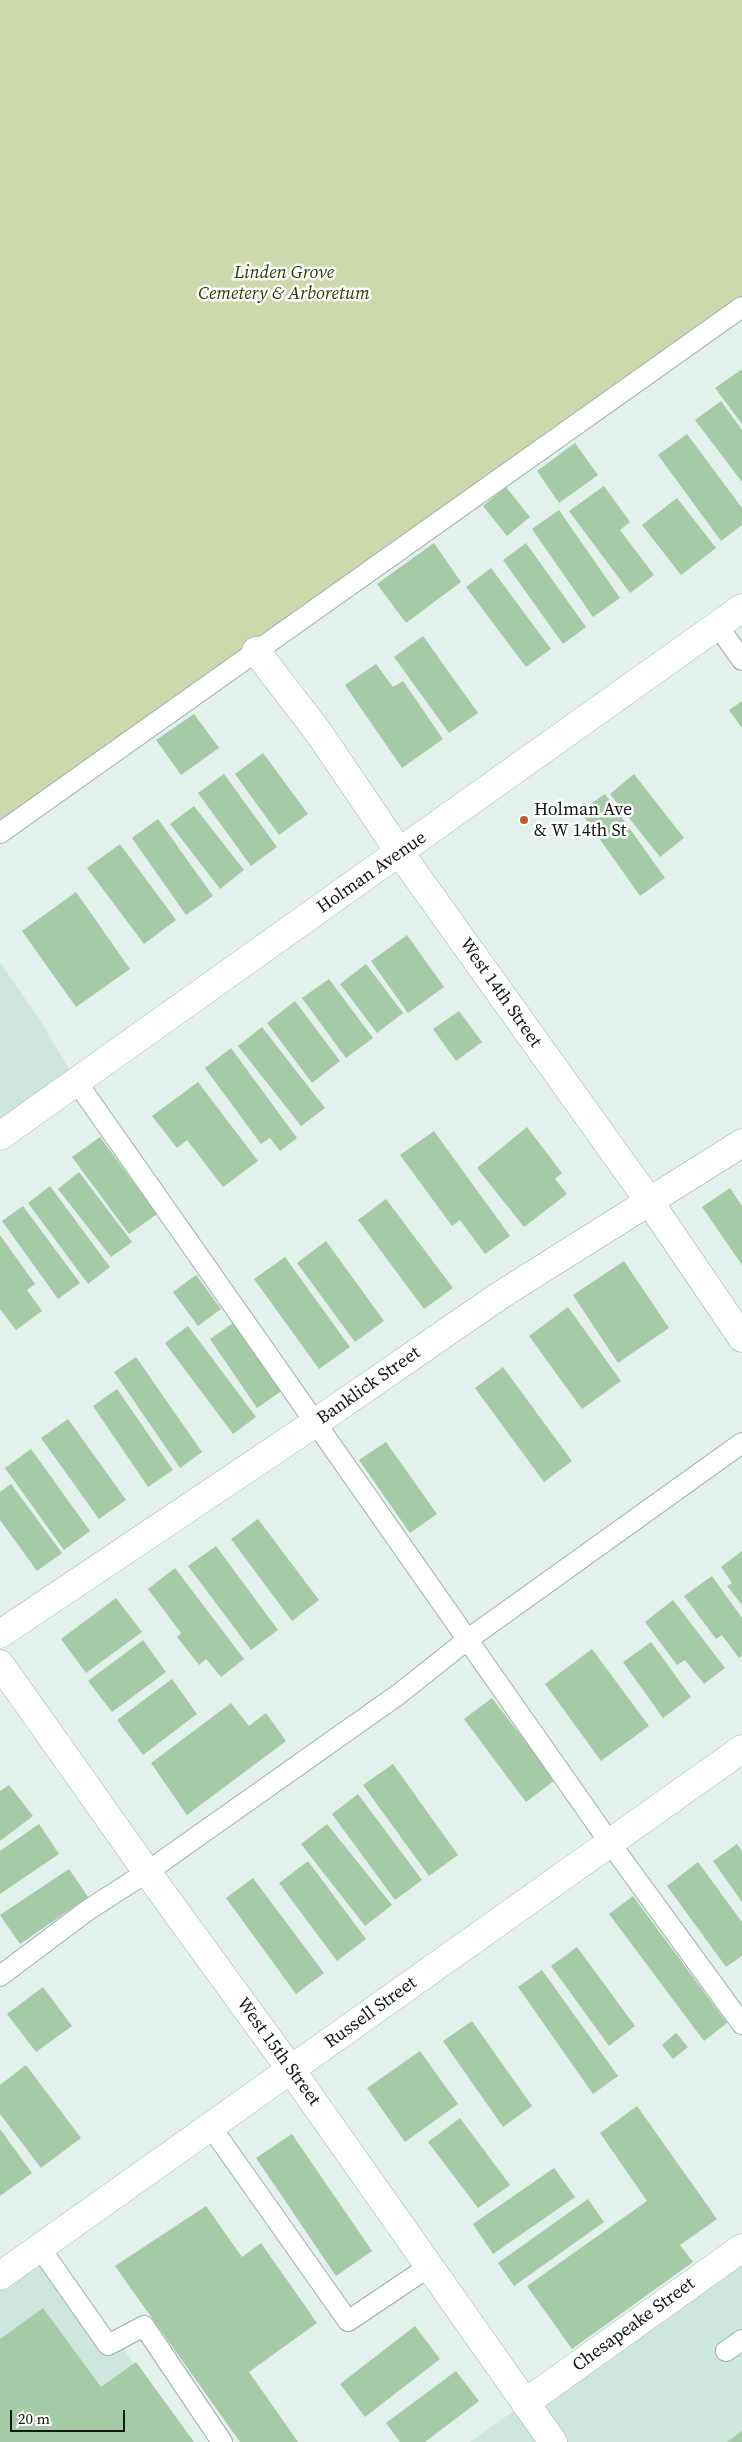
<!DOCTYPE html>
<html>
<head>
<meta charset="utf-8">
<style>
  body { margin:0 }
  #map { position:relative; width:742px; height:2442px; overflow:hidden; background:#e2f1eb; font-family:"Source Serif 4",serif }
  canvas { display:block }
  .scale { position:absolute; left:10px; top:2410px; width:115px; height:22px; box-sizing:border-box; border:2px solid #131816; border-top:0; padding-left:6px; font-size:15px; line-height:18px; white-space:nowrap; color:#131816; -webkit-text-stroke:4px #fff; paint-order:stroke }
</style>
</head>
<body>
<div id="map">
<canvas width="742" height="2442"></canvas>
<div class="scale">20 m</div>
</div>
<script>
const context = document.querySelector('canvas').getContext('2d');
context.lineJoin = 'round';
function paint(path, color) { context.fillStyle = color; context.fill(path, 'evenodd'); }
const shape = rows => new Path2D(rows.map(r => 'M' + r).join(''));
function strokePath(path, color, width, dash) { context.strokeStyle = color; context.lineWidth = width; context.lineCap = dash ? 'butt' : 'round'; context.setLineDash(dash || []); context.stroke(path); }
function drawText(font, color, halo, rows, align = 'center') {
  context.font = font + ' "Source Serif 4",serif'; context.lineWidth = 5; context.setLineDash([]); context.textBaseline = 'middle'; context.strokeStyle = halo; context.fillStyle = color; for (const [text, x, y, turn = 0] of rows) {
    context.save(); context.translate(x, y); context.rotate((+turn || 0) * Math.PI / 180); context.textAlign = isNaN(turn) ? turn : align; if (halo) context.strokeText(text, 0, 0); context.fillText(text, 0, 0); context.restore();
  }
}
const built = shape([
  [0,962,43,1025,76,1081,0,1136],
  [46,2244,192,2442,0,2442,0,2277],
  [742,2248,742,2442,470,2442,525,2403]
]);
const green = shape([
  [0,0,742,0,742,307,0,833]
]);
const building = shape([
  [742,369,742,424,715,388],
  [721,401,742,430,742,482,695,420],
  [687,434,742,508,742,525,721,541,658,455],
  [575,443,598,475,559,503,537,471],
  [604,486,630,522,620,530,654,575,630,593,569,511],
  [506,487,530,517,507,536,483,506],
  [677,498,716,548,681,575,642,525],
  [559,510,620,598,593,617,532,529],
  [434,543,461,582,406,623,377,584],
  [526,543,586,627,563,644,503,560],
  [491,568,551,649,526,667,466,587],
  [423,636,478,713,449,733,394,657],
  [376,664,393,687,403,681,443,739,402,768,345,685],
  [742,701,742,728,729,710],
  [194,714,219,748,181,775,156,740],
  [263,753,308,814,279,835,235,774],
  [224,774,277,847,251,866,198,793],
  [634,774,684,838,660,857,610,794],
  [605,794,665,878,640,896,580,811],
  [194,806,244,870,220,889,170,824],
  [158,819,213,896,186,915,132,838],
  [120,844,176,920,144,944,87,868],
  [76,892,130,969,76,1007,22,931],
  [407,935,444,987,408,1013,371,961],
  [366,964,403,1013,377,1033,340,984],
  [329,979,373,1038,346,1058,302,998],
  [295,1001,340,1061,312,1083,267,1023],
  [459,1011,482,1042,456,1061,433,1029],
  [262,1027,325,1108,301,1126,238,1046],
  [231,1048,297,1138,280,1151,270,1138,261,1144,205,1068],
  [198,1082,258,1161,223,1187,187,1140,177,1148,152,1116],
  [527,1127,562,1173,555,1179,567,1194,524,1227,477,1168],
  [434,1131,510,1236,485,1254,460,1220,452,1226,400,1155],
  [100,1137,157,1214,129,1234,72,1157],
  [79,1172,132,1242,111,1257,58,1189],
  [50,1186,110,1267,88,1284,28,1203],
  [730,1188,742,1206,742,1265,702,1207],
  [386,1199,453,1288,424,1309,358,1220],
  [23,1206,80,1283,58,1299,2,1221],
  [0,1235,35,1284,27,1290,42,1311,16,1330,0,1309],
  [326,1241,384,1321,355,1342,297,1263],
  [285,1257,350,1347,319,1369,254,1279],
  [624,1261,669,1328,618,1363,573,1295],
  [196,1275,221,1309,198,1326,173,1292],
  [568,1307,621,1381,582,1409,529,1336],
  [236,1321,283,1390,257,1408,210,1339],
  [188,1326,256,1417,233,1434,165,1343],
  [136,1357,202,1452,180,1468,114,1372],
  [503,1367,572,1461,544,1482,475,1388],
  [117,1389,173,1470,148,1487,93,1406],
  [68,1419,126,1500,99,1519,41,1438],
  [386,1442,437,1514,410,1533,359,1460],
  [31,1449,90,1531,64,1550,5,1468],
  [11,1484,62,1553,37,1571,0,1520,0,1492],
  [258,1519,319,1600,292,1621,231,1539],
  [216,1546,278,1630,251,1650,188,1566],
  [742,1551,742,1605,727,1586,732,1583,721,1567],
  [175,1568,244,1659,221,1677,206,1659,199,1665,177,1637,181,1633,148,1589],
  [712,1576,742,1618,742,1656,739,1658,722,1635,716,1639,684,1596],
  [116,1598,142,1632,86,1673,61,1639],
  [673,1600,725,1668,704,1684,685,1660,677,1665,645,1622],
  [143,1640,166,1672,112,1712,88,1681],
  [651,1642,691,1697,663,1718,623,1662],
  [592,1649,649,1726,601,1761,545,1684],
  [172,1679,197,1714,143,1755,117,1720],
  [492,1698,555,1780,526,1802,464,1719],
  [231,1703,249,1726,266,1713,286,1741,187,1815,151,1763],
  [393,1764,458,1855,429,1876,363,1785],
  [9,1785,33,1816,0,1841,0,1791],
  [358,1794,422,1880,395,1900,332,1814],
  [39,1824,59,1854,0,1894,0,1851],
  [327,1824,392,1905,365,1926,301,1844],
  [737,1844,742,1851,742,1902,713,1861],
  [308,1861,366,1939,337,1961,279,1883],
  [698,1862,742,1922,742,1956,726,1967,667,1886],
  [69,1869,88,1897,20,1944,0,1915],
  [253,1878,324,1973,296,1994,226,1898],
  [633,1896,727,2023,704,2041,609,1914],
  [577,1947,635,2026,609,2046,551,1966],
  [542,1970,618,2076,593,2094,518,1987],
  [43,1987,72,2026,36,2052,7,2014],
  [472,2021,532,2106,503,2127,443,2041],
  [676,2033,688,2047,673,2059,662,2045],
  [420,2051,458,2104,405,2142,367,2088],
  [26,2065,81,2138,41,2168,0,2114,0,2085],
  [637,2106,717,2219,680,2245,693,2262,572,2349,527,2286,647,2201,600,2133],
  [460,2118,510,2185,478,2208,428,2142],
  [0,2129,32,2173,0,2196],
  [292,2134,372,2251,336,2276,256,2158],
  [554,2168,575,2197,493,2254,473,2224],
  [588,2199,604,2222,514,2286,498,2263],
  [206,2206,242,2257,261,2243,317,2323,249,2372,298,2442,240,2442,115,2266],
  [43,2308,101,2387,136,2362,194,2442,0,2442,0,2339],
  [415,2326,440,2359,365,2417,340,2384],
  [456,2371,479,2401,425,2442,400,2442,386,2423],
  [742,2431,742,2442,727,2442]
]);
const service = shape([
  [717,625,742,660],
  [0,833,742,307],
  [76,1081,610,1843,742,2024],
  [0,1976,88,1910,147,1872,399,1694,467,1640,742,1443],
  [211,2127,348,2321,430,2266],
  [40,2248,108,2345,144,2326,222,2442],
  [726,2351,742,2340]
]);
const minor = shape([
  [256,651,319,733,400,853,649,1201,742,1338],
  [0,1136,742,608],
  [0,1634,315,1423,499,1296,742,1143],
  [0,1664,147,1872,291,2070,553,2442],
  [525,2403,742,2248]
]);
const tertiary = shape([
  [0,2276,742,1749]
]);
const markers = [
  [524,820,5,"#c0592e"]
];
const parkNames = [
  ["Linden Grove",284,273],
  ["Cemetery & Arboretum",284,294]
];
const poiNames = [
  ["Holman Ave",534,810],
  ["& W 14th St",534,831]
];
const streetNames = [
  ["Holman Avenue",372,873,-35],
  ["West 14th Street",500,993,55],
  ["Banklick Street",369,1386,-35],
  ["Russell Street",371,2013,-36],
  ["West 15th Street",278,2052,54],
  ["Chesapeake Street",634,2325,-36]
];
paint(built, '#cee7de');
paint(green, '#cdd8ac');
paint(building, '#a5caa6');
strokePath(service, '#9faea9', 22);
strokePath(minor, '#9faea9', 29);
strokePath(tertiary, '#9faea9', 29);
strokePath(service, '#fff', 20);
strokePath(minor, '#fff', 28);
strokePath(tertiary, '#fff', 28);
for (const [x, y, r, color] of markers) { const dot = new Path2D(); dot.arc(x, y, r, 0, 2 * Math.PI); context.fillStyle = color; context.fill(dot); strokePath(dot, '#fff', 2); }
drawText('italic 18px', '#323b03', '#fff', parkNames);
drawText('18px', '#131816', '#fff', poiNames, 'left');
drawText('18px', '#131816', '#fff', streetNames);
</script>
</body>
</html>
